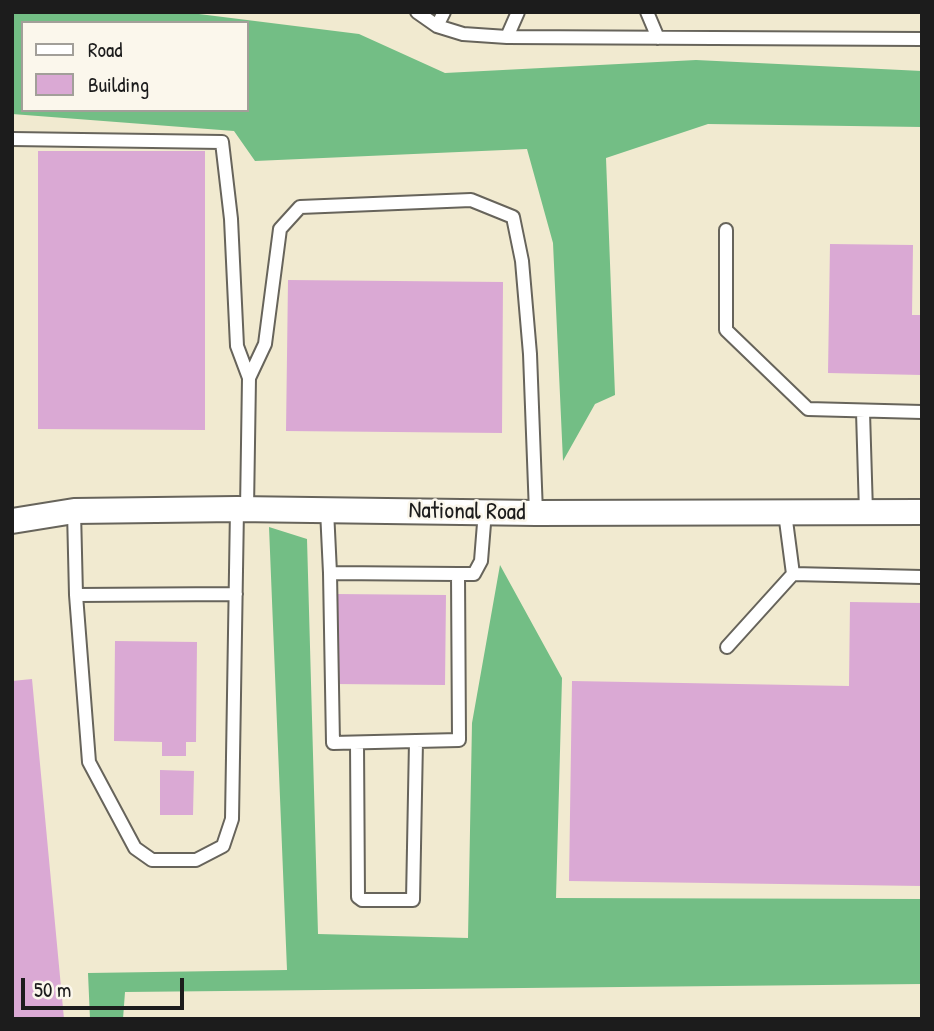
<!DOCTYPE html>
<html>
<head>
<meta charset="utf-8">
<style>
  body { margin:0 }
  #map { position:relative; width:934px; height:1031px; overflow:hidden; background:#f1ead0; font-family:"Patrick Hand",sans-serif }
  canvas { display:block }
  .frame { position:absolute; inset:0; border:14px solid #1c1c1c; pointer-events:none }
  .legend { position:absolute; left:21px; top:21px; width:228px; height:91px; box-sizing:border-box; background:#fbf7ec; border:2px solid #a29f99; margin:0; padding:9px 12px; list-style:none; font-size:21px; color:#1c1c1c }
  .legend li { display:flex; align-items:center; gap:14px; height:35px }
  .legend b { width:35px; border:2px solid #a29f99 }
  .scale { position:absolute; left:21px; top:978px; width:163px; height:32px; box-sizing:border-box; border:4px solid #1c1c1c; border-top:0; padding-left:9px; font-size:21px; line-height:24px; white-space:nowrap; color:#1c1c1c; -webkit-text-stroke:5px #fbf7ec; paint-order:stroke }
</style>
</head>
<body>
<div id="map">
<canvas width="934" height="1031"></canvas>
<div class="frame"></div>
<ul class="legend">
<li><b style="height:9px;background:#fff"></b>Road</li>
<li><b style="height:19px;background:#daa9d4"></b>Building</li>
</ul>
<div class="scale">50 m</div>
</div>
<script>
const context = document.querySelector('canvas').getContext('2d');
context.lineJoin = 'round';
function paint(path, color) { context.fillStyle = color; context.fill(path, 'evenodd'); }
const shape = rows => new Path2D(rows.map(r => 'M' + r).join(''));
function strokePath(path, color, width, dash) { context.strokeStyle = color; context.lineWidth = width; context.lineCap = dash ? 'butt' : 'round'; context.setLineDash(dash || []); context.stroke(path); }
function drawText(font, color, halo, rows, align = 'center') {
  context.font = font + ' "Patrick Hand",sans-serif'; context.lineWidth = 5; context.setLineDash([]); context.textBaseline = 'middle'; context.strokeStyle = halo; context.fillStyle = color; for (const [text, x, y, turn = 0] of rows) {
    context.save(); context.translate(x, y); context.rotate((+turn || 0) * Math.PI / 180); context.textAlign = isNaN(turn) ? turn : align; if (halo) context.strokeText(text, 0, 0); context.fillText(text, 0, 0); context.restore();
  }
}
const forest = shape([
  [12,12,183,12,359,34,445,73,696,60,922,71,922,127,708,124,606,158,615,395,595,404,563,461,553,243,527,149,255,161,234,131,12,114],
  [23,23,247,23,247,110,23,110],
  [269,527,307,539,318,934,468,938,472,723,500,565,562,678,556,898,922,899,922,984,125,992,123,1019,90,1019,88,973,287,970]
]);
const building = shape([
  [38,151,205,151,205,430,38,429],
  [830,244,913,245,912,315,922,315,922,375,828,373],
  [288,280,503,282,502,433,286,431],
  [336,594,446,595,445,685,335,684],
  [850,602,922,603,922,886,569,881,572,681,849,686],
  [115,641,197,642,196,742,186,742,186,756,162,756,162,742,114,741],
  [32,679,64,1019,12,1019,12,681],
  [160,770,194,771,193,815,160,815]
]);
const lane = shape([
  [417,12,437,26,463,34,507,37,922,39],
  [647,12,658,38],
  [437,26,444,12],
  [507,37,518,12],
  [12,139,222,142,231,219,237,346,249,378,247,509],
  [726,230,726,330,808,409,922,412],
  [249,378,265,344,280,229,300,207,471,200,513,217,522,261,530,354,536,513],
  [863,412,866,512],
  [327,510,330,573,458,574,474,574,481,561,485,511],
  [74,511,76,595,236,594],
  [330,573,333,743,416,741,413,900,362,900,358,897,357,743],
  [793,574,922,577],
  [76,595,89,762,135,848,152,860,196,860,223,846,232,819,237,509],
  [727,647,793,574,785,513],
  [416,741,459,740,458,574]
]);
const street = shape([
  [12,521,74,511,237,509,536,513,922,512]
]);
const streetNames = [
  ["National Road",467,512,1]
];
paint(forest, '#73be85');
paint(building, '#daa9d4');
strokePath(lane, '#67645b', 16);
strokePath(street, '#67645b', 28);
strokePath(lane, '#fff', 12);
strokePath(street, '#fff', 24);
drawText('24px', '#1c1c1c', '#fbf7ec', streetNames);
</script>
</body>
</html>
